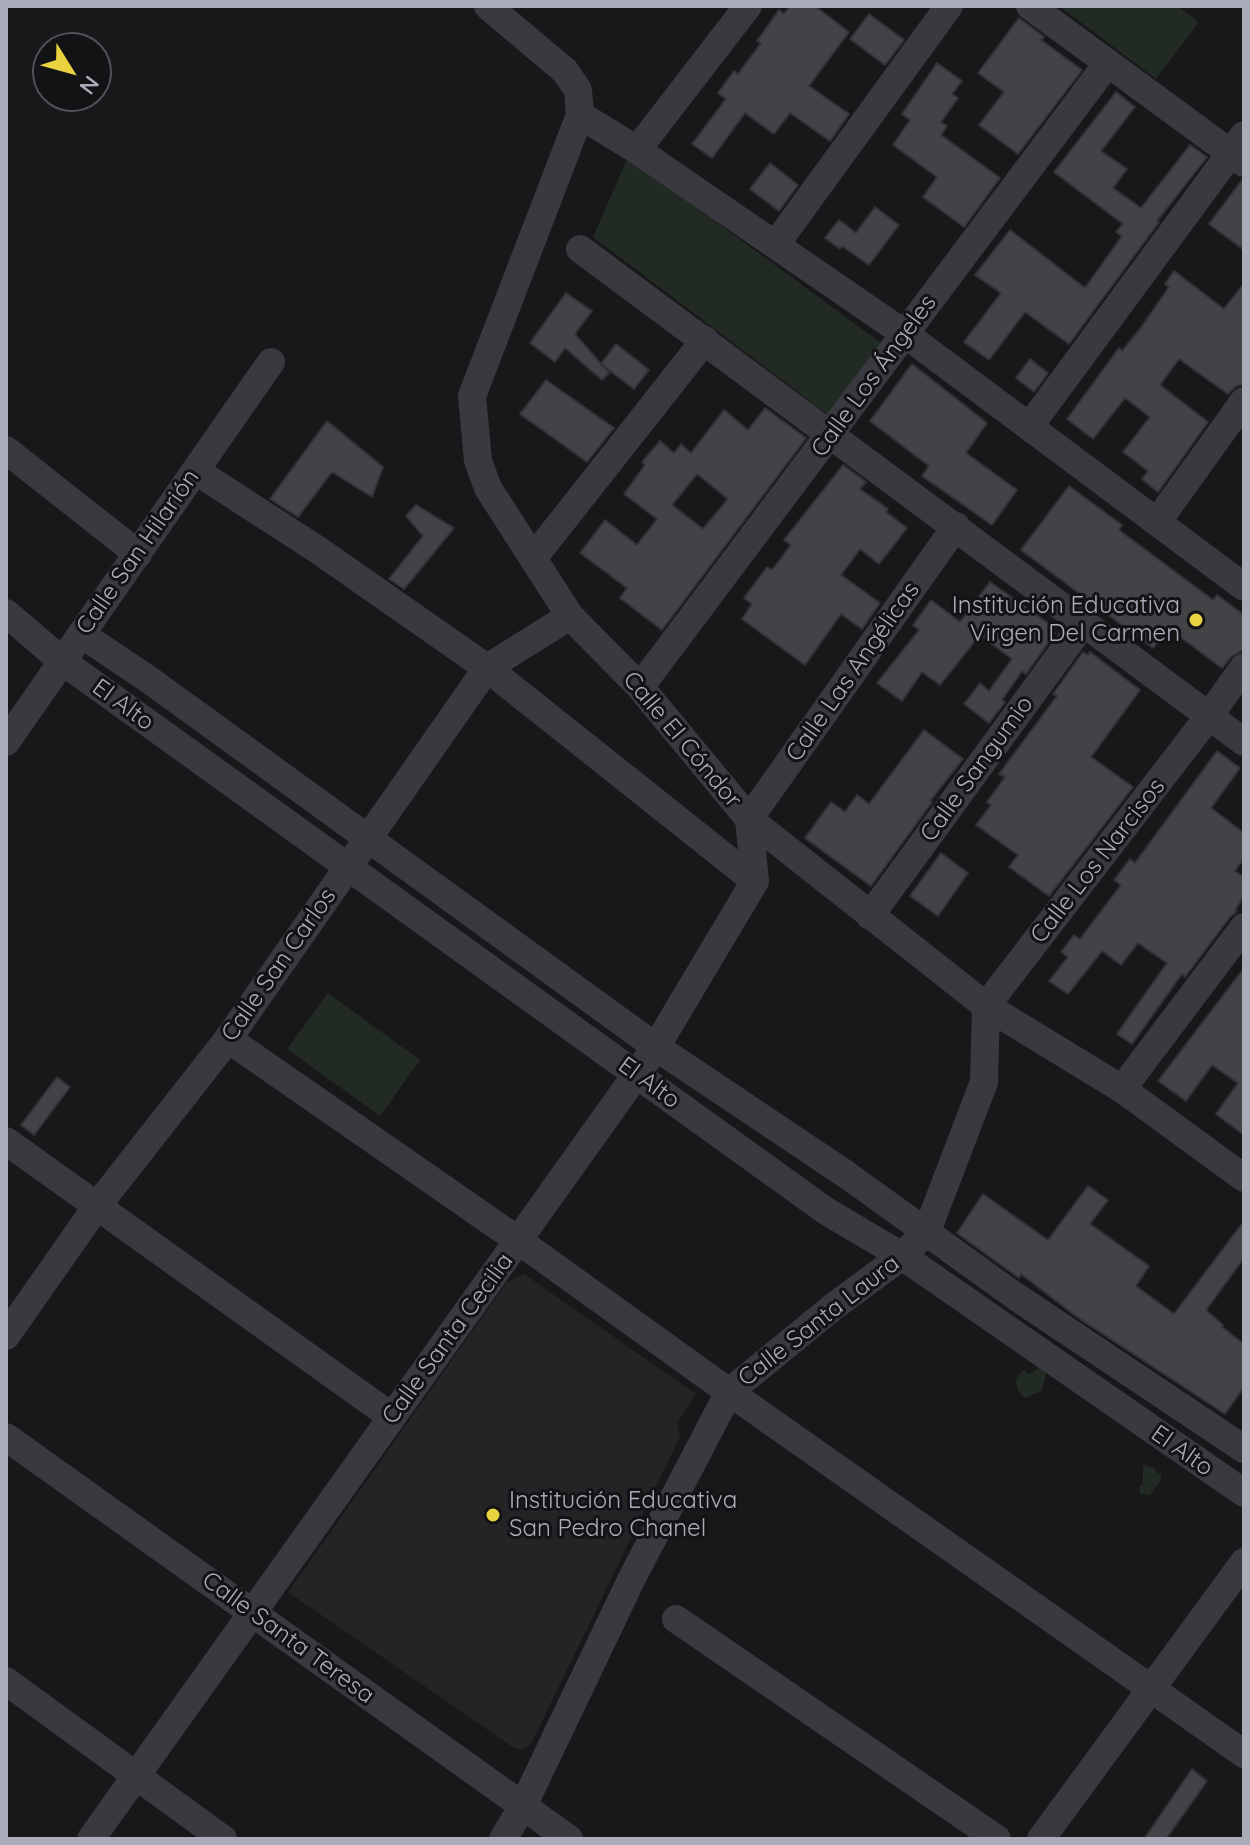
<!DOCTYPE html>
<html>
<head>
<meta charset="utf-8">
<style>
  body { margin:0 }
  #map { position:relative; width:1250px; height:1845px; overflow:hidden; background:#18181a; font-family:Quicksand,sans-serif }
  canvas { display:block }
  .frame { position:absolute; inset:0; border:8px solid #abacb9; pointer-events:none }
  .north { position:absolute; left:32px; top:32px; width:80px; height:80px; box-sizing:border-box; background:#131315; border:2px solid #505057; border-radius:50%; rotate:127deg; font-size:22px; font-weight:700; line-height:32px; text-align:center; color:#abacb9 }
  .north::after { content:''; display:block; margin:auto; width:28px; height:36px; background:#e9d340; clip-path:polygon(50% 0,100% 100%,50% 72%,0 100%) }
</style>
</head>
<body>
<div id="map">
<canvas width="1250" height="1845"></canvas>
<div class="frame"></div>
<div class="north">N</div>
</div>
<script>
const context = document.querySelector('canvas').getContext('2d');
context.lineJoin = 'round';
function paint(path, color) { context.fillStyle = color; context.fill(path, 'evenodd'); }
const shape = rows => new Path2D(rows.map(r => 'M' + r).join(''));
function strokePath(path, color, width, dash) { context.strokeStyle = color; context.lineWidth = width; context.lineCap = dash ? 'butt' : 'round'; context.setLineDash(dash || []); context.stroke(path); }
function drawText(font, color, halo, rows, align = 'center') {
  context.font = font + ' Quicksand,sans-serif'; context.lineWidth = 6; context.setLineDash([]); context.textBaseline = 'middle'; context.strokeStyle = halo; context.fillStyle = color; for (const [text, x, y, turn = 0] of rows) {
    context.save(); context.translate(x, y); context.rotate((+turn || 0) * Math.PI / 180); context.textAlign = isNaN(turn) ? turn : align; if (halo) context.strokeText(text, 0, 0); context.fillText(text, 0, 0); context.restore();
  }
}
const built = shape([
  [524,1274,696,1394,677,1423,680,1437,531,1744,523,1750,514,1748,288,1592,507,1282]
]);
const green = shape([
  [1059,6,1178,6,1199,22,1156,79],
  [628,157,881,343,831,417,593,237],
  [328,993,420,1060,380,1116,287,1049],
  [1042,1366,1047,1372,1041,1391,1025,1398,1018,1391,1015,1380,1023,1370,1029,1374],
  [1143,1465,1155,1468,1156,1472,1161,1474,1161,1480,1150,1495,1140,1494,1139,1487,1143,1484]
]);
const building = shape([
  [790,6,815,6,849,32,809,86,849,114,830,141,790,113,774,134,745,113,712,158,692,144,726,99,718,93,734,71,738,74,761,43,757,41,779,10,784,14,790,6],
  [869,14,904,40,885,65,850,39,869,14],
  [1019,18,1044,37,1041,40,1082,70,1018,154,979,125,1004,92,978,73,1019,18],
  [937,63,962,81,952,94,958,98,941,122,947,126,941,135,1000,178,964,227,923,197,937,177,893,145,910,120,902,114,937,63],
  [1116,92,1135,107,1101,151,1127,169,1113,188,1141,208,1190,145,1207,157,1157,221,1159,222,1069,344,1025,312,989,360,964,342,1001,293,975,275,1010,230,1085,288,1122,236,1116,232,1123,224,1054,172,1116,92],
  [770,163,798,185,779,211,750,189,770,163],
  [1242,180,1244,180,1244,250,1209,224,1242,180],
  [875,207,899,225,869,265,842,246,840,249,825,238,839,220,856,233,875,207],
  [1174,271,1224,309,1244,283,1244,384,1236,386,1228,394,1179,359,1160,385,1208,422,1158,492,1142,479,1148,471,1123,452,1150,417,1125,398,1093,439,1067,419,1119,348,1122,351,1140,329,1169,287,1165,284,1174,271],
  [566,293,592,311,575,334,609,373,602,380,565,348,555,362,530,343,566,293],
  [616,344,649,370,634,389,601,364,616,344],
  [1030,359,1048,373,1034,392,1016,378,1030,359],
  [912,364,987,423,966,453,1017,490,992,525,922,476,929,466,870,421,912,364],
  [546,380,614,428,587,462,520,414,546,380],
  [765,408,806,438,662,630,620,598,627,588,580,553,605,520,637,545,657,519,624,494,645,465,642,462,660,441,674,453,681,444,691,453,724,410,748,430,765,408],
  [697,474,728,499,703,529,672,505,697,474],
  [327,421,383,467,372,497,332,472,298,517,270,499,327,421],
  [843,465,866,482,860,489,888,509,886,512,907,528,879,564,860,549,841,575,880,603,862,629,841,614,805,665,742,619,752,604,744,598,767,567,772,570,791,545,784,540,843,465],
  [1069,486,1122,525,1119,530,1213,600,1217,595,1244,615,1243,650,1231,657,1222,668,1168,628,1153,648,1021,550,1069,486],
  [416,505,454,528,404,589,389,579,423,536,406,516,416,505],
  [990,582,1055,628,1053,631,1055,633,1026,674,1022,671,1002,700,1005,702,989,723,964,704,980,683,989,691,1012,659,980,635,940,685,922,672,902,701,877,683,919,630,913,625,931,600,960,622,990,582],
  [1083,652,1088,655,1090,652,1140,690,1091,757,1133,787,1049,896,1009,867,1018,855,976,825,991,805,987,802,1005,777,999,774,1057,696,1053,694,1083,652],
  [924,730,963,759,930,801,932,802,871,886,805,838,831,802,845,812,857,795,869,804,924,730],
  [1217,751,1240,768,1211,808,1244,833,1244,858,1235,871,1244,877,1244,896,1235,910,1237,911,1230,917,1185,977,1182,974,1132,1044,1117,1034,1167,963,1138,943,1121,965,1102,951,1068,994,1049,981,1068,957,1061,952,1074,935,1080,939,1121,885,1114,880,1130,859,1135,863,1217,751],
  [941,853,968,873,938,916,910,896,941,853],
  [1244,968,1244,1135,1216,1114,1238,1083,1212,1065,1186,1101,1158,1081,1244,968],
  [57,1077,70,1087,34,1135,21,1125,57,1077],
  [1088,1186,1108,1200,1090,1224,1149,1266,1136,1286,1174,1314,1244,1221,1244,1258,1206,1310,1223,1325,1222,1327,1244,1344,1244,1387,1225,1414,1077,1317,1021,1274,1019,1278,957,1233,983,1194,1048,1240,1088,1186],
  [1192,1769,1207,1781,1166,1839,1144,1839,1192,1769]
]);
const minor = shape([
  [488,6,565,71,578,90,580,115,472,396,478,461,488,488,570,616,640,687,749,819,986,1006,1122,1089,1244,1178],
  [1030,6,1244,163],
  [580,115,637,150,905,334,1244,587],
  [637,150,748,6],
  [776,244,949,6],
  [580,249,1244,742],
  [1029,427,1244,135],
  [6,450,138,554],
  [196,471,318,550,487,668,755,881],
  [1157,522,1244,401],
  [534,557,705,340],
  [6,613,62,661,826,1211,902,1256,1244,1493],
  [81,634,148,679,656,1047,847,1175,1015,1296,1244,1449],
  [640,687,1107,64],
  [6,742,271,362],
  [870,916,1085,621],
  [228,1039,519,1241,729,1392,1244,1754],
  [1122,1089,1244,927],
  [6,1141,392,1417],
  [6,1336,97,1206,228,1039,487,668,570,616],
  [6,1437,569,1839],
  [676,1619,997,1839],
  [6,1681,223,1839],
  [91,1839,656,1047,755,881,749,819,956,526],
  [503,1839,523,1806,632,1578,729,1392,833,1307,902,1256,927,1231,984,1082,986,1006,1209,716,1244,667],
  [1041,1839,1244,1562]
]);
const markers = [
  [1196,620,8,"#e9d340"],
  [493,1515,8,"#e9d340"]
];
const streetNames = [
  ["Calle Los Ángeles",874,376,-54],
  ["Calle San Hilarión",138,552,-55],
  ["Calle Las Angélicas",853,672,-55],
  ["El Alto",123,705,36],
  ["Calle El Cóndor",682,740,50],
  ["Calle Sangumio",977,769,-54],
  ["Calle Los Narcisos",1098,861,-52],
  ["Calle San Carlos",279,965,-55],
  ["El Alto",649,1083,36],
  ["Calle Santa Laura",819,1321,-38],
  ["Calle Santa Cecilia",448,1339,-54],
  ["El Alto",1182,1451,35],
  ["Calle Santa Teresa",288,1638,36]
];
const poiNames = [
  ["Institución Educativa",1180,606],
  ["Virgen Del Carmen",1180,634],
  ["Institución Educativa",509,1501,"left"],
  ["San Pedro Chanel",509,1529,"left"]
];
paint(built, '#242427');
paint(green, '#222a24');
paint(building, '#424247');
strokePath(building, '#333236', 2);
strokePath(minor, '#39393f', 28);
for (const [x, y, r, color] of markers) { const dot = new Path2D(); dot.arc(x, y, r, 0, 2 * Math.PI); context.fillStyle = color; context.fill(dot); strokePath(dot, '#131315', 3); }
drawText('24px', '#abacb9', '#131315', streetNames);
drawText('24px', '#abacb9', '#131315', poiNames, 'right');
</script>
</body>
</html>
